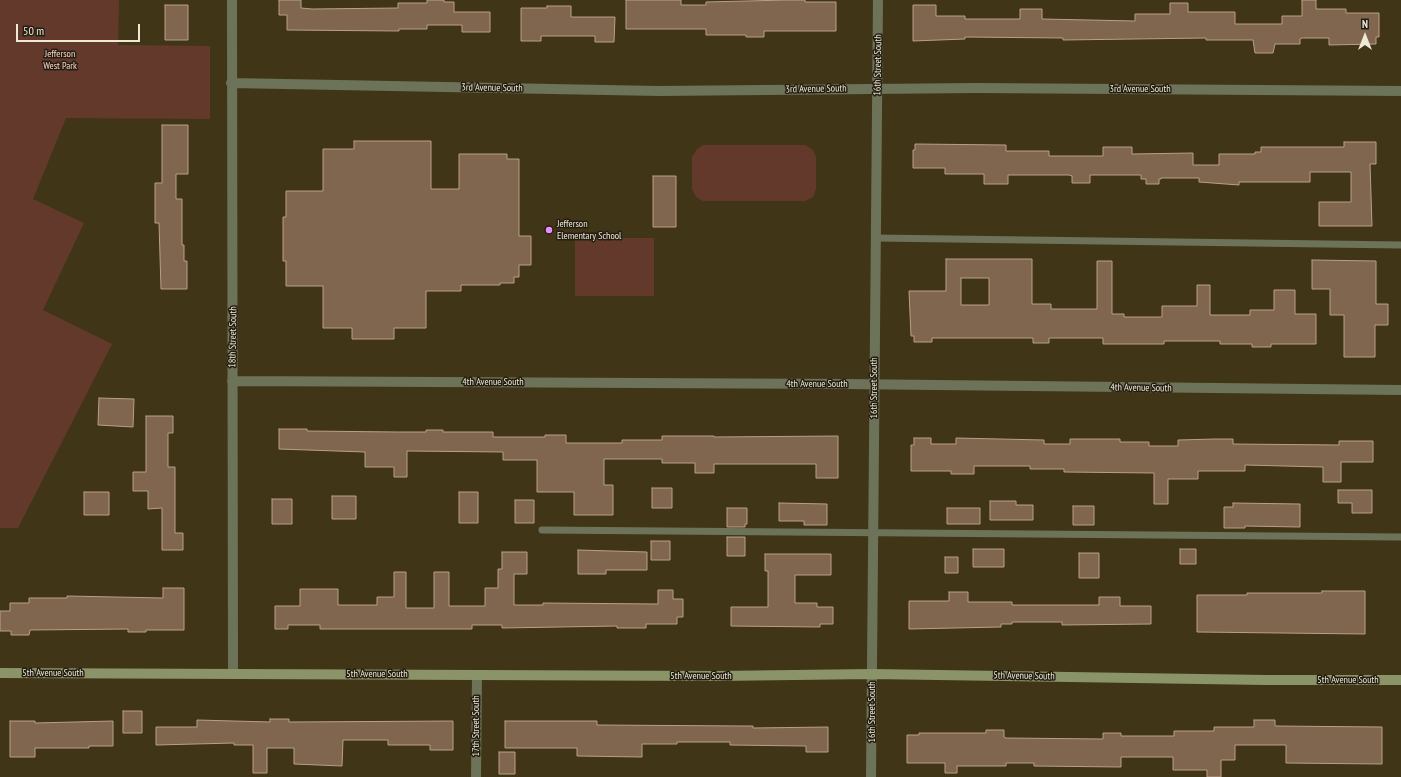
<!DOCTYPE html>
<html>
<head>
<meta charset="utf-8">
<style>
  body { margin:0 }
  #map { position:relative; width:1401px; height:777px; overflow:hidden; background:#403617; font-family:"PT Sans Narrow",sans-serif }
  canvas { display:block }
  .north { position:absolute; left:1345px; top:16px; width:40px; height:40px; -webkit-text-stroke:3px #231e11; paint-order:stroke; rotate:0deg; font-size:11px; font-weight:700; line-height:16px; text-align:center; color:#eee8d6 }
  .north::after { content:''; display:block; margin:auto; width:14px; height:18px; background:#eee8d6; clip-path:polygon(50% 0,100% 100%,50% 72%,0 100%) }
  .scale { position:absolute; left:16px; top:24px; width:124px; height:18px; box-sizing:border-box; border:2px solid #eee8d6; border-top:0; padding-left:5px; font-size:12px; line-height:14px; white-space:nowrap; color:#eee8d6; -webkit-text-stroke:3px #231e11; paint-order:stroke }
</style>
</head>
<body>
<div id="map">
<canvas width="1401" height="777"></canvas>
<div class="north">N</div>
<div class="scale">50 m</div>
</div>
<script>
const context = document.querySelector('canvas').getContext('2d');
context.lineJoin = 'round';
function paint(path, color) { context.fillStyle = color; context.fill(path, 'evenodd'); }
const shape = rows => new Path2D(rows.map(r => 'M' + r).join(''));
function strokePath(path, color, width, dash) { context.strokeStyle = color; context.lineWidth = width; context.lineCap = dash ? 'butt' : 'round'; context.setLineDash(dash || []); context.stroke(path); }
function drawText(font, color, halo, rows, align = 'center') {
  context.font = font + ' "PT Sans Narrow",sans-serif'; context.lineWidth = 3; context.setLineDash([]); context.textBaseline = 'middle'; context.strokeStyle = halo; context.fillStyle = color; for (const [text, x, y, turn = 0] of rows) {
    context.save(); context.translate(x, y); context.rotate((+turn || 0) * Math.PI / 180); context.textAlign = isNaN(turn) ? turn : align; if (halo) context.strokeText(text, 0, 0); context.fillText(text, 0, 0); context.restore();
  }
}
const green = shape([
  [0,0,119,0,118,45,210,46,210,119,66,118,33,199,84,223,43,310,112,344,18,528,0,528],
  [703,145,805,145,813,150,816,157,816,189,813,197,805,201,703,201,696,197,692,189,692,157,697,149],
  [575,238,654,238,654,296,575,296]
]);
const building = shape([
  [279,0,301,0,301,8,312,9,398,8,398,3,427,3,427,0,444,0,444,2,454,2,454,12,490,12,490,32,462,32,462,25,427,25,427,29,399,29,399,31,287,30,287,15,279,15,279,0],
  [626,0,681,0,681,5,706,5,706,2,787,0,805,0,805,2,836,2,836,31,764,31,764,37,746,37,746,35,706,35,706,29,626,29,626,0],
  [1302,0,1316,0,1316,9,1346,9,1346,13,1379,13,1379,37,1376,37,1376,44,1329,45,1329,38,1302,38,1300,39,1300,44,1275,44,1273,53,1255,53,1253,40,1206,40,1206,38,1063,40,1063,38,965,37,965,39,913,41,913,5,936,5,936,16,965,16,965,19,1020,19,1020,9,1042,9,1042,19,1135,21,1135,14,1170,14,1170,3,1188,3,1188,12,1235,12,1235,24,1282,24,1282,16,1302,16,1302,0],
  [165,5,188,5,188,40,165,40,165,5],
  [547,6,571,6,571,17,615,17,614,42,595,42,595,36,541,36,541,41,521,41,521,8,547,8,547,6],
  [162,125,188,125,188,174,176,174,176,199,182,199,182,245,184,245,184,261,187,261,187,289,161,289,159,223,155,223,155,183,162,183,162,125],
  [354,141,431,141,431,189,459,189,459,154,507,154,507,159,519,159,519,236,531,236,531,265,519,265,519,277,514,277,514,283,500,283,500,285,461,285,461,291,426,291,426,328,394,328,394,339,352,339,352,328,323,328,323,286,286,286,286,261,283,261,283,217,286,217,286,191,323,191,323,149,354,149,354,141],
  [1344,142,1376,142,1376,164,1370,164,1372,226,1319,226,1319,202,1351,202,1351,172,1310,172,1310,182,1239,182,1239,185,1199,182,1199,178,1161,178,1161,179,1159,179,1159,184,1146,184,1146,179,1141,179,1141,175,1090,175,1090,183,1072,183,1072,176,1069,175,1008,175,1008,184,984,184,984,174,945,174,945,168,913,168,913,150,915,150,915,144,1006,145,1006,151,1049,151,1049,156,1103,156,1103,147,1132,147,1132,154,1193,153,1193,165,1219,165,1219,154,1255,154,1255,152,1261,152,1261,147,1344,147,1344,142],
  [653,176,676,176,676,227,653,227,653,176],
  [946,259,1032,259,1032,304,1051,304,1051,309,1097,309,1097,261,1112,261,1112,314,1124,314,1124,317,1162,317,1162,306,1197,306,1197,285,1210,285,1210,315,1250,315,1250,310,1274,310,1274,290,1295,290,1295,314,1316,314,1316,344,1271,344,1271,347,1252,347,1252,344,1220,344,1220,341,1164,341,1164,344,1103,344,1103,338,1049,338,1049,343,1033,343,1033,338,932,338,932,342,914,342,914,336,911,336,909,291,946,291,946,259],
  [961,278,989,278,989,305,961,305,961,278],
  [1312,260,1376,261,1376,304,1388,304,1388,325,1375,325,1375,357,1344,357,1344,315,1330,315,1330,289,1312,289,1312,260],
  [99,398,134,399,133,427,98,425,99,398],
  [146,416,173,416,173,433,168,433,168,467,175,467,175,533,183,533,183,550,162,550,162,508,148,509,148,491,133,491,133,472,146,472,146,416],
  [279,429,307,429,307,431,397,432,426,432,426,430,443,430,443,432,493,432,493,437,545,437,545,435,566,435,566,443,622,443,622,440,662,440,662,436,714,436,714,437,838,436,838,478,816,478,816,464,714,464,714,473,695,473,695,463,662,463,662,459,604,459,604,485,613,485,613,515,574,515,574,492,537,492,537,460,503,460,503,452,407,451,407,477,394,477,394,467,365,467,365,452,279,449,279,429],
  [914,438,931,438,931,444,956,444,956,438,1044,440,1044,444,1070,444,1070,439,1120,439,1120,442,1149,442,1149,446,1178,446,1178,440,1215,439,1233,439,1233,444,1339,445,1339,441,1373,441,1373,462,1341,462,1341,482,1323,482,1323,467,1245,465,1245,471,1198,471,1198,479,1168,479,1168,504,1154,504,1154,473,1064,472,1064,469,1030,469,1030,466,974,466,974,474,951,474,951,471,911,471,911,445,914,445,914,438],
  [652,488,672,488,672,508,652,508,652,488],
  [1338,490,1372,490,1372,513,1352,513,1352,503,1338,503,1338,490],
  [84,492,109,492,109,515,84,515,84,492],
  [459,492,478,492,478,523,459,523,459,492],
  [332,496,356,496,356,519,332,519,332,496],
  [272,499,292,499,292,524,272,524,272,499],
  [515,500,534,500,534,523,515,523,515,500],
  [990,501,1016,501,1016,505,1033,505,1033,520,990,520,990,501],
  [779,503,827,504,827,525,804,525,804,521,779,521,779,503],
  [1233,503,1300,504,1300,527,1245,526,1245,528,1224,528,1224,507,1233,507,1233,503],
  [1073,506,1094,506,1094,525,1073,525,1073,506],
  [727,508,747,508,747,524,745,524,745,527,727,527,727,508],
  [947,508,980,508,980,524,947,524,947,508],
  [727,537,745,537,745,556,727,556,727,537],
  [651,541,670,541,670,560,651,560,651,541],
  [973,549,1004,549,1004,567,973,567,973,549],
  [1180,549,1196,549,1196,564,1180,564,1180,549],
  [578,550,647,552,647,570,606,570,606,574,578,574,578,550],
  [502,552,527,552,527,574,514,574,514,605,543,605,543,603,658,604,658,590,673,590,673,599,683,599,683,617,677,617,677,624,646,624,646,628,617,628,617,626,502,628,502,625,472,625,472,629,320,629,320,625,288,625,288,629,275,629,275,606,300,606,300,589,338,589,338,605,377,605,377,597,394,597,394,572,406,572,406,608,434,608,434,572,449,572,449,606,485,606,485,588,498,588,498,569,502,569,502,552],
  [1079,553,1099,553,1099,578,1079,578,1079,553],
  [765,554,831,554,831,575,795,575,795,603,817,603,817,607,833,607,833,624,820,624,820,627,731,626,731,607,768,607,768,571,765,571,765,554],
  [945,557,958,557,958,573,945,573,945,557],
  [163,588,184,588,184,630,146,630,146,632,128,632,128,629,30,630,29,635,11,635,11,631,0,631,0,611,10,611,10,603,29,603,29,598,67,598,67,596,163,598,163,588],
  [1322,591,1365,591,1365,634,1197,632,1197,595,1247,595,1247,593,1322,593,1322,591],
  [949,592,968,592,968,602,1012,602,1012,605,1099,605,1099,597,1120,597,1120,606,1151,606,1151,624,1062,625,1062,622,1012,622,1012,624,1001,624,1001,627,909,629,909,601,949,601,949,592],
  [123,711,142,711,142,733,123,733,123,711],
  [270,719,289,719,289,722,453,721,453,750,430,750,430,745,388,745,388,740,343,740,342,766,294,764,294,748,267,748,267,773,253,773,253,745,234,745,234,743,156,745,156,727,197,727,197,720,270,722,270,719],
  [1254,720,1275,720,1275,726,1382,727,1382,764,1286,763,1286,745,1235,745,1235,760,1221,760,1221,777,1207,777,1207,770,1173,770,1173,757,1121,757,1121,767,1034,766,1034,763,1006,763,1006,766,957,766,957,773,945,773,945,763,907,763,907,735,919,735,919,733,986,733,986,730,1004,730,1004,737,1006,738,1103,739,1103,733,1121,733,1121,736,1174,736,1174,731,1214,731,1214,727,1254,727,1254,720],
  [10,721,35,721,35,723,113,721,113,746,89,746,89,748,35,748,35,757,10,757,10,721],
  [505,721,597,721,597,725,744,726,753,726,753,728,828,727,828,752,806,752,806,746,730,745,730,742,677,742,677,744,642,744,642,757,577,756,577,748,505,748,505,721],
  [499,752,515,752,515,774,499,774,499,752]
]);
const lane = shape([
  [876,238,1401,245],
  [542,530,1401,537]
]);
const street = shape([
  [232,0,233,673],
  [231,83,659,91,976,88,1401,91],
  [232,381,844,384,1401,390],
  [476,777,477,675],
  [871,777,878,0]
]);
const secondary = shape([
  [0,673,716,676,872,674,1266,680,1401,680]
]);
const markers = [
  [549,230,4,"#eb8dfc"]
];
const parkNames = [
  ["Jefferson",60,54],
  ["West Park",60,66]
];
const streetNames = [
  ["16th Street South",878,65,-89],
  ["3rd Avenue South",492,88,1],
  ["3rd Avenue South",816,89,-1],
  ["3rd Avenue South",1140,89],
  ["18th Street South",233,337,-89],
  ["4th Avenue South",493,382],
  ["4th Avenue South",817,384],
  ["16th Street South",874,388,-90],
  ["4th Avenue South",1141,388,1],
  ["5th Avenue South",53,673],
  ["5th Avenue South",377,674],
  ["5th Avenue South",701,676],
  ["5th Avenue South",1024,676,1],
  ["5th Avenue South",1348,680],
  ["16th Street South",872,712,-90],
  ["17th Street South",476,726,-90]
];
const poiNames = [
  ["Jefferson",557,224],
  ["Elementary School",557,236]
];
paint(green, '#63392b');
paint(building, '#80664e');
strokePath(building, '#ba9f85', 1);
strokePath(lane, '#6d7358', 7);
strokePath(street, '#6d7358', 10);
strokePath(secondary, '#8b9468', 10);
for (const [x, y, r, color] of markers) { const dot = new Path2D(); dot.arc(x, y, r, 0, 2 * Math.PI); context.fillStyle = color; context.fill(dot); strokePath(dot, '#231e11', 1.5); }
drawText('10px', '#fbd3c6', '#231e11', parkNames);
drawText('10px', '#eee8d6', '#231e11', streetNames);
drawText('10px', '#eee8d6', '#231e11', poiNames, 'left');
</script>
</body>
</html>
